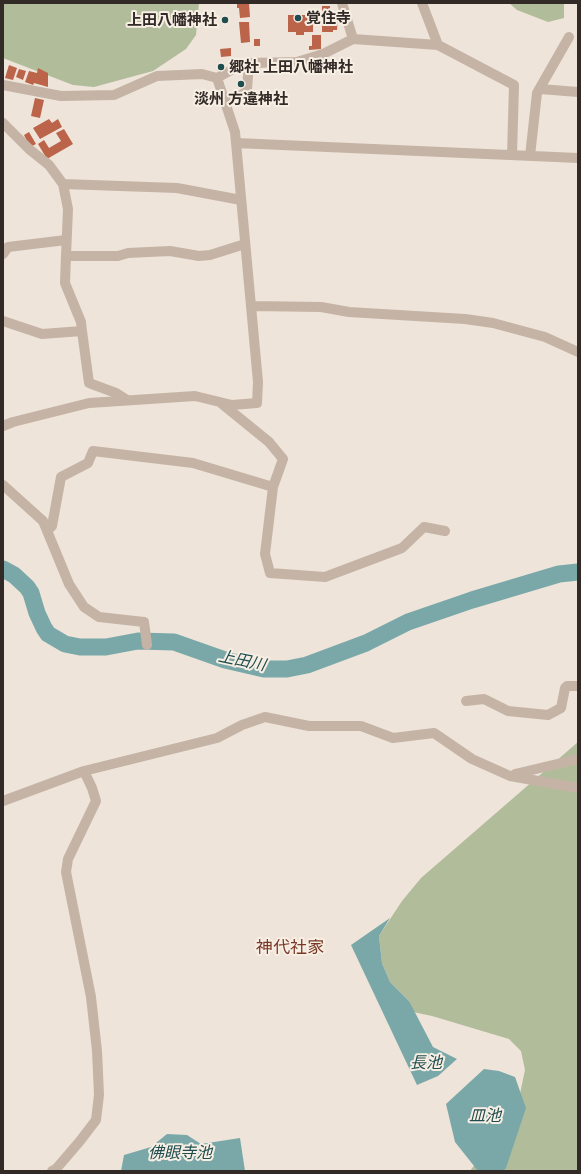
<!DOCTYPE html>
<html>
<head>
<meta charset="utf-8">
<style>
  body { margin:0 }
  #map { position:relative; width:581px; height:1174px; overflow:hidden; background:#eee4d9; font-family:Mulish,sans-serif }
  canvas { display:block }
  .frame { position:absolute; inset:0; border:4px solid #322a26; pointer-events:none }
</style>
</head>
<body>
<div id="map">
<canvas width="581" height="1174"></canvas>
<div class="frame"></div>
</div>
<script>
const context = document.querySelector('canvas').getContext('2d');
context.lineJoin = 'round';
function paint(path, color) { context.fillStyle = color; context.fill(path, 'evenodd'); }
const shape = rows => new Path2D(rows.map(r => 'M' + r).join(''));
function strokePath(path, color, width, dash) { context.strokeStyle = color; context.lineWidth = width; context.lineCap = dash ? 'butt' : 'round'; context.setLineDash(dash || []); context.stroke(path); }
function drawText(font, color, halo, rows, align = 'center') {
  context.font = font + ' Mulish,"Noto Sans JP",sans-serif'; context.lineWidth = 4; context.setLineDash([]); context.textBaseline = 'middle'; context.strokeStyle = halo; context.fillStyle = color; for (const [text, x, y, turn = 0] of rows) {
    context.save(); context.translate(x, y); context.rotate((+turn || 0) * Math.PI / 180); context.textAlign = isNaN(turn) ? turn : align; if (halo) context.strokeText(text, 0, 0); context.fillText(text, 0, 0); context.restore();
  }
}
const green = shape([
  [3,3,199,3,196,35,186,49,153,71,94,87,73,85,3,58],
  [509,3,564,3,564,18,548,22,517,10],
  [578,742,578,1171,470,1171,517,1108,525,1070,521,1051,509,1039,432,1016,413,1012,409,1001,390,982,382,963,379,936,402,901,421,878]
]);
const water = shape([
  [390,918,379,936,382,963,390,982,409,1001,433,1047,457,1059,438,1076,417,1085,351,945],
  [484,1069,499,1071,515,1077,526,1108,506,1168,503,1171,478,1171,455,1142,446,1104],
  [167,1134,187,1135,201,1144,240,1138,245,1171,121,1171,124,1155,151,1147]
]);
const river = shape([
  [3,569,14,575,27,587,31,593,37,613,44,628,48,634,65,644,80,647,106,647,138,641,174,642,225,660,264,669,287,669,307,665,366,643,408,622,472,600,559,574,578,572]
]);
const building = shape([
  [237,3,249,3,250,17,240,18,239,8,237,8],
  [322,6,330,6,330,13,322,13],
  [142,13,147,16,144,22,138,18],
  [288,15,313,15,313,17,318,17,318,25,313,25,313,32,304,32,304,35,296,35,296,32,288,32],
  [322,17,338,17,337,30,333,30,333,32,322,32],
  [239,22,249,22,250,42,241,43],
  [312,35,321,35,321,49,309,50,309,46,312,46],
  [254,39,260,39,260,46,254,46],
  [231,48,231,56,221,57,220,49],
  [9,65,17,68,13,80,5,78],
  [38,68,48,73,48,87,34,83,33,85,25,82,29,71,37,73],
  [19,69,26,71,23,80,16,77],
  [35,98,44,100,40,118,31,116],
  [49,119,52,123,58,119,62,127,40,139,33,128],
  [64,129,73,144,47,159,38,144,44,140,49,148,61,141,56,133],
  [29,132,36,144,30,147,24,135]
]);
const minor = shape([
  [342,3,353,39],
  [438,45,514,85,512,155],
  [217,78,235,68,249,63,297,62,323,54,353,39,438,45,422,3],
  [3,85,61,96,114,95,157,76,202,74,217,78,235,132,258,382,257,403,232,405,195,396,89,403,13,422,3,426],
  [540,89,578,92],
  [225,103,243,94,247,89,249,63],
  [3,123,29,149,49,165,63,184,68,209,66,256,118,256,128,253,170,251,199,256,210,255,245,244],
  [236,143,578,158],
  [530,156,537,93,569,37],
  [63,184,177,188,241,200],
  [3,254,8,247,66,240],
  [66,256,65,283,81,322,82,331],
  [252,306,321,307,349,312,465,319,493,323,545,337,578,352],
  [3,321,42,334,82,331,89,383,116,393,127,400],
  [221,403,269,442,283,459,273,487],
  [3,485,43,521,69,584,84,607,99,617,144,622,147,645],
  [47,531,52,526,61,477,88,463,93,451,193,463,273,487,265,554,270,573,325,577,402,548,424,527,445,531],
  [466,701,484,699,508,711,548,715,561,708,565,688,567,686,578,686],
  [515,774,578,759],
  [3,801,84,771,217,738,242,725,265,717,309,726,361,726,393,738,434,733,472,759,510,776,578,788],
  [52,1171,56,1169,80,1141,96,1120,99,1095,97,1051,91,997,66,872,68,859,96,801,92,788,84,771]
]);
const markers = [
  [298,18,4,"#1f4d4f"],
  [225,20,4,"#1f4d4f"],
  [221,67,4,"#1f4d4f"],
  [241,84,4,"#1f4d4f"]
];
const poiNames = [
  ["覚住寺",306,18],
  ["上田八幡神社",217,20,"right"],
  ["郷社 上田八幡神社",229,67],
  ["淡州 方違神社",241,99,"center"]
];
const waterNames = [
  ["上田川",242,661,12],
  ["長池",426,1063],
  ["皿池",485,1116],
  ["佛眼寺池",180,1153]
];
const quarterNames = [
  ["神代社家",290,948]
];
paint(green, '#b1bc9a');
paint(water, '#7aa8a9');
strokePath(river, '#7aa8a9', 17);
paint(building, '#bb644a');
strokePath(minor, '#c5b4a6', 10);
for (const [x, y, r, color] of markers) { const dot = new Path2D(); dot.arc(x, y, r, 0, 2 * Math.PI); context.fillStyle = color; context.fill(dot); strokePath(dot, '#f7eee4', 1.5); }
drawText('bold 15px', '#322a26', '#f7eee4', poiNames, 'left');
drawText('italic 16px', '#1f4d4f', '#f7eee4', waterNames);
drawText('17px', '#7a3926', '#f7eee4', quarterNames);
</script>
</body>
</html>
